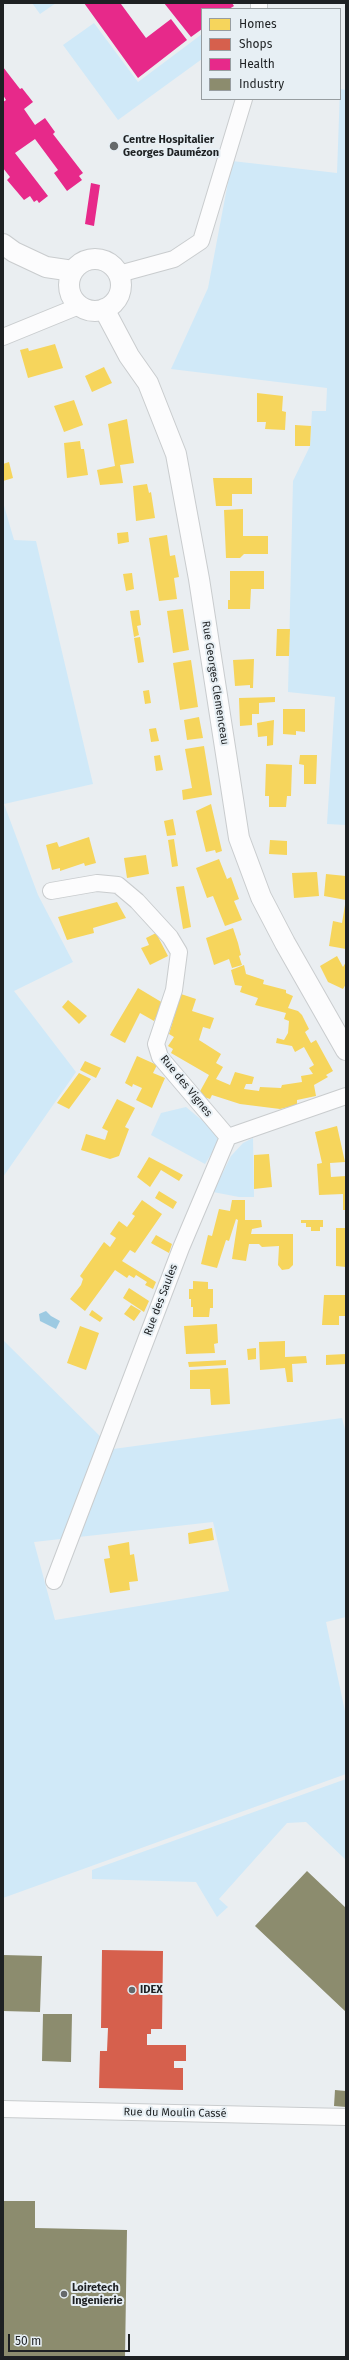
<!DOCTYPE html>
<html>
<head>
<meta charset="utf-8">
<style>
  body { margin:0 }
  #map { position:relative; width:349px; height:2360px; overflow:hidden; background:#eaeef1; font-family:"Fira Sans",sans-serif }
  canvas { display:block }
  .frame { position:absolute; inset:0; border:4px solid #1e2123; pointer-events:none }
  .legend { position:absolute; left:201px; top:8px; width:140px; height:92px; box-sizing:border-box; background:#e7eff4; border:1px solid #979da0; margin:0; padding:5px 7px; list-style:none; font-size:12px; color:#1e2123 }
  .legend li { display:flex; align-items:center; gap:8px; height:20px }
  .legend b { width:20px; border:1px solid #979da0 }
  .scale { position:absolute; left:8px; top:2334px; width:122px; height:18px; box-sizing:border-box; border:2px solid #1e2123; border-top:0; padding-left:5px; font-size:12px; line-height:14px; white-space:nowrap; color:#1e2123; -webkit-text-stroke:3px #e7eff4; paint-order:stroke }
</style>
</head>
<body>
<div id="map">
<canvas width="349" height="2360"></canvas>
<div class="frame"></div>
<ul class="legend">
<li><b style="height:11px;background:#f6d55c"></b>Homes</li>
<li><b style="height:11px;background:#d6604d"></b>Shops</li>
<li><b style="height:11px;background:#e7298a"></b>Health</li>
<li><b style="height:11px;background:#8c8c6e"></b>Industry</li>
</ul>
<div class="scale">50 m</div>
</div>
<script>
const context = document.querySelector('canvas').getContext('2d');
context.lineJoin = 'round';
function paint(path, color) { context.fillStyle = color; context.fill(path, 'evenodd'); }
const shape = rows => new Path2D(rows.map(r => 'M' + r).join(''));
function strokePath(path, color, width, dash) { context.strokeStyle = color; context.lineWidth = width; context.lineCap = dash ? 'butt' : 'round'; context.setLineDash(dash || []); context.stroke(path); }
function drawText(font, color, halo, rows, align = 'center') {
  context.font = font + ' "Fira Sans",sans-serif'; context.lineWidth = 4; context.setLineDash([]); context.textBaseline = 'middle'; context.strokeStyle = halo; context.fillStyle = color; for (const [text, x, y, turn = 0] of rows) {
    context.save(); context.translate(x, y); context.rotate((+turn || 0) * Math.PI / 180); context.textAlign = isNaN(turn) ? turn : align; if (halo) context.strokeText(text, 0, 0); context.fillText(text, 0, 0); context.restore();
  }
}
const green = shape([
  [32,3,56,3,40,14],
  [94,23,138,82,202,34,202,59,118,120,63,45],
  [340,89,346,90,346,825,327,824,335,697,288,692,293,481,310,446,312,411,326,411,327,388,171,369,208,288,232,161,337,173],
  [3,502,14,540,36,541,93,784,4,804,38,895,73,962,14,991,76,1072,3,1177],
  [186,1107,222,1137,205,1164,151,1135,161,1113],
  [253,1138,254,1197,239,1197,213,1192,231,1156,243,1143],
  [3,1340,113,1449,342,1418,346,1433,346,1617,326,1622,346,1716,346,1774,3,1898],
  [213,1522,229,1591,55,1620,34,1542],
  [346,1779,346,1860,306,1822,287,1823,219,1899,228,1907,217,1917,196,1882,92,1879,92,1870]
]);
const water = shape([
  [46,1311,51,1316,60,1321,56,1329,40,1321,39,1314]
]);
const homes = shape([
  [55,344,63,368,28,378,20,350,28,348,29,351],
  [104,367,112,383,92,392,85,376],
  [257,393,283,396,282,411,286,412,285,430,265,429,266,422,257,422],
  [74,400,83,425,64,432,54,406],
  [127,419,134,463,120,465,123,483,100,485,97,470,115,466,108,424],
  [295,425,311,426,310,446,295,446],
  [80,441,81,449,84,449,88,475,67,478,64,443],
  [9,462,13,478,3,481,3,464],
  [213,478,252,478,252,494,232,494,232,506,216,506],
  [147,484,149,493,151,492,155,518,136,521,133,486],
  [243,509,243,536,268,536,268,554,244,554,240,558,226,558,224,510],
  [128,532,129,542,118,544,117,533],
  [167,535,170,556,175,555,179,577,174,578,177,599,159,601,149,538],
  [230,571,264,571,264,589,251,589,250,609,228,609,228,600,230,600],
  [132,573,134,589,126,591,123,574],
  [183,609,189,650,173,653,167,611],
  [139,610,141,625,137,626,139,635,134,637,130,611],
  [277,629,290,629,289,656,276,656],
  [140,637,144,662,138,663,134,638],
  [254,659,253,688,250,688,250,685,235,686,233,660],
  [191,660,198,707,180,710,173,663],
  [149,690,151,703,145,704,143,691],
  [275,697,275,702,259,703,259,714,252,714,252,725,240,726,239,698],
  [283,709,305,709,305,732,296,731,296,735,283,734],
  [199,717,203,738,187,740,184,720],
  [274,720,273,745,267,746,267,736,258,737,257,723],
  [156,728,159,741,151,742,149,729],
  [204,746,212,795,183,800,182,790,192,788,185,749],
  [160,755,163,770,156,771,154,756],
  [300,755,317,755,316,784,304,784,304,765,299,764],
  [266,764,292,765,291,796,287,796,286,807,269,807,269,796,265,796],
  [211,804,222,851,216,853,215,850,206,852,196,811],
  [173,819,176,835,167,836,164,821],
  [89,837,96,863,85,866,84,863,60,871,60,868,52,870,46,845,57,842,59,847],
  [174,839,178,866,172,867,168,840],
  [270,840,287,841,287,855,269,854],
  [146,855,149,874,127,878,124,858],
  [219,859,227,879,231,877,239,899,234,901,242,920,225,926,213,896,207,898,196,868],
  [317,872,319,896,294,898,292,873],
  [326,874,346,876,346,900,324,896],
  [184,886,191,927,183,929,176,887],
  [117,902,126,918,93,928,94,933,67,940,58,917],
  [345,905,346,949,329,946,333,921,342,923],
  [233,928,238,943,241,955,239,956,242,965,232,968,229,959,214,965,206,938],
  [156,933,168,956,150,965,141,948,149,945,146,938],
  [337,956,343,967,346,962,346,984,343,989,328,982,320,966],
  [244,965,246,974,264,980,263,984,286,990,286,993,293,996,288,1008,298,1011,302,1015,309,1029,305,1032,311,1043,316,1040,333,1071,326,1075,328,1077,314,1085,316,1096,297,1100,297,1105,280,1109,240,1104,212,1095,210,1099,198,1095,209,1075,171,1053,173,1049,168,1046,174,1037,169,1034,181,994,196,999,192,1011,214,1018,210,1029,203,1027,199,1040,221,1054,216,1063,223,1067,216,1079,230,1085,235,1072,254,1077,252,1084,246,1084,244,1089,259,1091,260,1087,281,1088,282,1085,302,1082,301,1076,313,1074,309,1068,314,1065,304,1047,295,1052,292,1046,276,1043,277,1038,284,1040,288,1033,289,1021,284,1019,286,1013,255,1005,258,998,240,992,242,986,235,985,231,970],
  [138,988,163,1003,154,1021,140,1013,125,1043,110,1035],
  [68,1000,87,1016,79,1024,62,1007],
  [137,1056,157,1065,153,1073,165,1078,152,1108,136,1100,142,1088,133,1084,132,1087,125,1083],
  [85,1061,101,1068,96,1078,80,1070],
  [79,1073,91,1079,69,1109,57,1103],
  [117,1099,135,1108,125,1127,129,1129,119,1156,110,1159,81,1150,86,1134,105,1140,108,1131,102,1128],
  [337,1126,345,1162,330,1163,331,1177,346,1176,346,1210,343,1210,343,1194,319,1195,317,1164,322,1163,315,1132],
  [269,1154,272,1187,254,1189,254,1155],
  [149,1157,183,1175,179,1181,161,1170,150,1187,137,1177],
  [159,1191,177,1202,173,1209,155,1198],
  [142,1200,162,1214,135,1253,130,1250,122,1261,156,1282,153,1289,145,1285,147,1282,136,1275,134,1278,129,1275,127,1278,115,1270,85,1311,70,1299,81,1285,83,1279,80,1276,104,1242,110,1247,116,1238,110,1234,119,1221,127,1227,135,1216,132,1214],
  [232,1200,245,1200,245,1220,261,1220,262,1227,252,1229,251,1234,293,1234,293,1265,289,1269,282,1270,278,1265,279,1246,262,1247,259,1244,249,1244,246,1261,232,1259,238,1220,236,1219,229,1241,226,1240,217,1268,201,1264,208,1235,212,1236,219,1209,230,1211],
  [301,1220,323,1220,323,1227,320,1227,320,1231,311,1231,311,1227,306,1227,306,1223,301,1223],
  [336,1228,346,1228,346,1267,336,1266],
  [156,1235,172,1244,169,1253,151,1243],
  [193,1281,208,1282,208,1289,213,1289,213,1308,210,1308,209,1317,193,1317,193,1307,191,1307,191,1299,189,1299,189,1289,193,1289],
  [129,1288,149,1301,144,1312,123,1298],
  [324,1295,346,1295,346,1316,339,1316,339,1325,322,1325],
  [131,1305,141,1311,134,1321,124,1314],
  [92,1310,103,1318,100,1322,89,1315],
  [217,1324,218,1343,214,1344,215,1353,186,1354,184,1326],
  [80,1326,99,1333,86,1370,67,1363],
  [285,1341,285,1357,306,1356,307,1363,292,1364,293,1382,287,1382,285,1368,260,1370,259,1342],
  [256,1348,256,1359,248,1360,247,1349],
  [346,1354,346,1364,326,1365,326,1355],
  [226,1360,226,1365,189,1367,188,1362],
  [228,1368,230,1404,211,1405,210,1389,190,1389,190,1370],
  [212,1528,214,1540,189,1544,188,1533],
  [129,1542,130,1555,134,1554,138,1581,129,1582,130,1590,110,1593,104,1559,110,1558,108,1546]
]);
const shops = shape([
  [102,1950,163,1951,162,2029,151,2029,151,2034,147,2034,147,2045,186,2045,186,2061,174,2061,174,2068,183,2068,183,2090,99,2088,100,2051,107,2051,108,2028,101,2028]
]);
const health = shape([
  [84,3,123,3,121,4,146,38,171,19,187,40,138,78],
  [164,3,232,3,234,6,229,9,202,9,202,29,191,37],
  [3,67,20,89,22,88,33,102,24,109,35,125,45,118,55,132,53,134,83,173,79,176,82,180,67,191,54,173,58,170,35,139,15,153,48,196,39,203,37,200,34,202,30,196,24,200,7,180,10,177,3,168,3,102,6,100,3,95],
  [91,183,100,185,94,226,85,224]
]);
const industry = shape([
  [307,1871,346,1908,346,2012,255,1926],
  [3,1955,42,1956,40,2012,3,2011],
  [43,2014,72,2014,71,2062,42,2061],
  [335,2090,346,2091,346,2107,334,2106],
  [3,2201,35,2201,35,2228,127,2230,125,2357,3,2357]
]);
const minor = shape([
  [259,9,259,3],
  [119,274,174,259,201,241,244,99],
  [3,337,79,306],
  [51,891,97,883,118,885,137,901,170,937,179,952,174,990,156,1044,160,1057,228,1137],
  [54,1581,181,1248,228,1137,346,1096],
  [3,2109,346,2117]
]);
const tertiary = shape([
  [3,244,14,252,46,267,73,271],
  '69 285a26 26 0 1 1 52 0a26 26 0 1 1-52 0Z',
  [104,309,129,356,148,383,176,454,199,579,239,838,261,897,285,943,346,1050]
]);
const markers = [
  [114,146,5,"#65696b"],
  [132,1990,4,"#65696b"],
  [64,2294,4,"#65696b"]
];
const poiNames = [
  ["Centre Hospitalier",123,140],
  ["Georges Daumézon",123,153],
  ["IDEX",140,1990],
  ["Loiretech",72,2288],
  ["Ingenierie",72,2301]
];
const streetNames = [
  ["Rue Georges Clemenceau",215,683,81],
  ["Rue des Vignes",186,1086,51],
  ["Rue des Saules",161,1300,-69],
  ["Rue du Moulin Cassé",175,2113,1]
];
paint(green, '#d0e9f8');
paint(water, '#9dcae2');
paint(homes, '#f6d55c');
paint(shops, '#d6604d');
paint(health, '#e7298a');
paint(industry, '#8c8c6e');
strokePath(minor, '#c9ccce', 18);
strokePath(tertiary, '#c9ccce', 22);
strokePath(minor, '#fcfcfd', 16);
strokePath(tertiary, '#fcfcfd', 20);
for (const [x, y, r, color] of markers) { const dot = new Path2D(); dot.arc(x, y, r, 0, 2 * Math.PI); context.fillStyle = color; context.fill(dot); strokePath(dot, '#e7eff4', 1.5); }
drawText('bold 11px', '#1e2123', '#e7eff4', poiNames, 'left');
drawText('11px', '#1e2123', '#e7eff4', streetNames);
</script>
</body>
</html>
